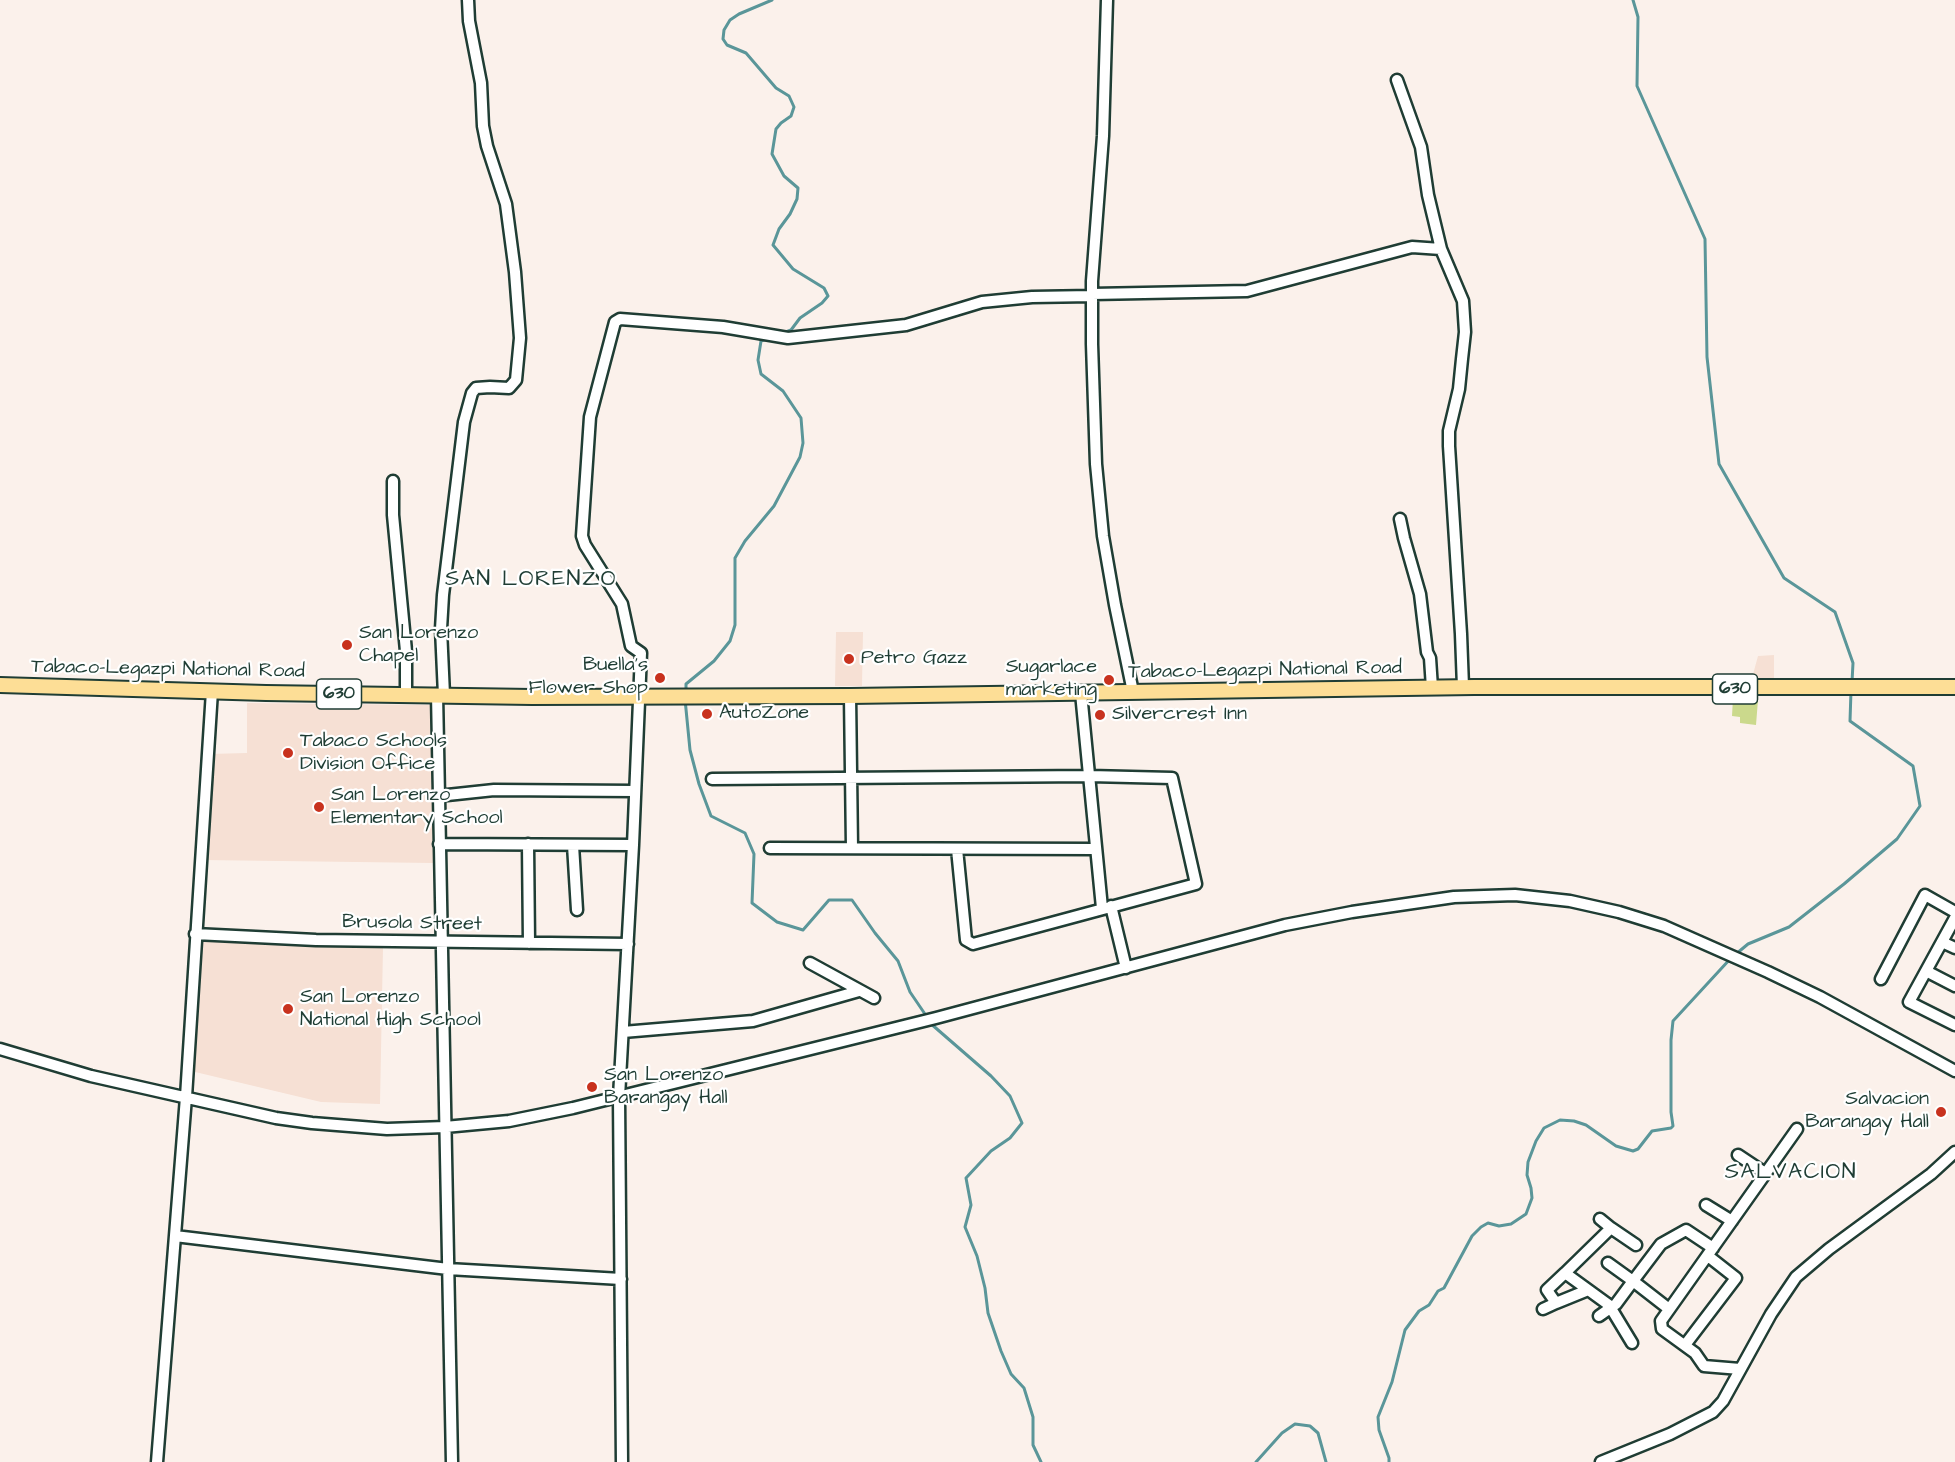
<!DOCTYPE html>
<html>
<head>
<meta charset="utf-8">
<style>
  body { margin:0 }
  canvas { display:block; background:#fbf1eb }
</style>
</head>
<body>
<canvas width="1955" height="1462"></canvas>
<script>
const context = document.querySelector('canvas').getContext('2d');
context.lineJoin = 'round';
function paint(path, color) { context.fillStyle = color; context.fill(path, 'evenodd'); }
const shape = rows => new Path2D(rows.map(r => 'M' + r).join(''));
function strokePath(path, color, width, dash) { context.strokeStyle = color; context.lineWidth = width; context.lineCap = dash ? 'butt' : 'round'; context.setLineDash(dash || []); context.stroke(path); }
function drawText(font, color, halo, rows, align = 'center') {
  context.font = font + ' "Architects Daughter",sans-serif'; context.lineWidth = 4.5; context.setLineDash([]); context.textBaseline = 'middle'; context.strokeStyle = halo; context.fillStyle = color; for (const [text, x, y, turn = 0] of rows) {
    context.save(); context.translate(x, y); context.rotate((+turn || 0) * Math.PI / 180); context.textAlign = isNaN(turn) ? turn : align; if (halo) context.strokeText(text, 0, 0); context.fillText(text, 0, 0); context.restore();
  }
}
const built = shape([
  [836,632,863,632,862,686,835,686],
  [1774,655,1774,678,1752,678,1758,656],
  [247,703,431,705,433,863,202,860,209,754,247,753],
  [199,940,383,947,380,1104,321,1102,191,1071]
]);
const green = shape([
  [1733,698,1758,700,1756,725,1740,723,1740,717,1732,716]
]);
const stream = shape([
  [772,0,739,14,730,20,724,30,723,39,727,45,746,53,776,88,789,96,794,107,791,116,781,123,776,129,772,154,784,176,798,188,797,199,790,214,779,229,773,245,793,269,824,288,828,296,822,303,800,318,791,330,783,333],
  [1633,0,1638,17,1637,86,1705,239,1707,357,1719,464,1784,578,1835,612,1853,663,1852,682],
  [686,692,686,684,714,661,730,641,735,625,735,558,745,541,774,506,800,457,803,443,801,418,783,391,761,374,758,360,761,341,769,338],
  [685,699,690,750,699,784,711,816,745,833,754,854,752,903,777,922,803,930,829,900,852,900,875,933,898,961,910,992,927,1017],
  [1736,954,1748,944,1789,927,1844,884,1897,839,1920,806,1913,766,1850,721,1851,691],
  [930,1023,991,1076,1010,1096,1022,1123,1010,1138,991,1151,966,1178,971,1205,965,1227,977,1256,985,1288,988,1313,1001,1351,1011,1374,1024,1388,1033,1417,1033,1445,1041,1462],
  [1256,1462,1282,1433,1295,1424,1310,1426,1318,1433,1326,1462],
  [1389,1462,1389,1458,1379,1430,1378,1417,1392,1382,1405,1330,1419,1311,1429,1305,1438,1291,1444,1288,1472,1236,1481,1227,1488,1223,1499,1226,1511,1224,1526,1214,1532,1198,1531,1188,1527,1175,1528,1162,1536,1141,1544,1128,1560,1120,1574,1121,1586,1125,1616,1146,1633,1151,1638,1149,1652,1131,1671,1128,1673,1126,1671,1112,1671,1040,1673,1021,1731,958]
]);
const minor = shape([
  [1107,0,1103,136,1092,281,1092,344,1096,464,1103,536,1115,605,1133,692],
  [1397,80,1421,147,1428,195,1441,249,1463,301,1465,332,1462,359,1459,389,1449,431,1449,446,1461,634,1463,687],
  [1092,294,1247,291,1412,247,1441,249],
  [393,481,393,515,406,651,406,694],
  [1400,519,1404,538,1420,594,1427,652,1430,658,1432,688],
  [1081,693,1102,908],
  [437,694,452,1462],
  [444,695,441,629,443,595,464,422,472,393,476,388,490,387,509,388,516,380,520,338,515,272,506,204,487,146,483,126,481,83,469,21,468,0],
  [850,696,852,848],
  [712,779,1090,776,1172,778,1196,884,973,944,966,940,957,849],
  [438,796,494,790,635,791],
  [439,844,633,845],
  [528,844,529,943],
  [573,845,577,910],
  [770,848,1096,849],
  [1111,906,1126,968],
  [1955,918,1909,1002,1955,1025],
  [195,934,316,940,628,944],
  [1942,942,1955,948],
  [810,963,874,998],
  [1926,971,1955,986],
  [1881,979,1925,895,1955,912],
  [623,1032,753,1021,859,991],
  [0,1049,91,1076,276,1118,312,1123,387,1129,445,1127,509,1121,573,1108,936,1018,1285,925,1352,912,1454,897,1515,895,1570,901,1619,912,1664,926,1768,972,1820,997,1955,1071],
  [1738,1155,1765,1173],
  [1706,1205,1732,1221],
  [1600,1219,1611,1228],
  [175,1236,448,1269,621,1279],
  [1608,1263,1633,1281,1661,1244,1686,1230,1713,1248],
  [1565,1273,1547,1290,1556,1303,1588,1290],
  [1543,1309,1556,1303],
  [1599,1316,1616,1304,1633,1281,1669,1309],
  [1632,1343,1609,1305,1565,1273,1611,1228,1636,1245],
  [1685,1345,1736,1278,1708,1256],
  [1740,1369,1704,1366,1695,1353,1662,1329,1661,1321,1797,1129],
  [157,1462,186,1097,212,691],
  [622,1462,619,1097,633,845,641,653,631,646,622,604,585,545,582,536,590,417,615,322,620,319,723,327,788,338,906,325,982,302,1032,297,1092,296],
  [1601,1462,1670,1434,1713,1412,1723,1401,1771,1314,1796,1277,1829,1249,1931,1174,1955,1152]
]);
const major = shape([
  [0,685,266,693,532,697,850,696,1474,687,1955,687]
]);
const markers = [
  [347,645,6,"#c8321e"],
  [849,659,6,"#c8321e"],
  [660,678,6,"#c8321e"],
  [1109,680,6,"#c8321e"],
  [707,714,6,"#c8321e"],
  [1100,715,6,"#c8321e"],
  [288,753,6,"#c8321e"],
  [319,807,6,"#c8321e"],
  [288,1009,6,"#c8321e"],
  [592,1087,6,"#c8321e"],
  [1941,1112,6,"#c8321e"]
];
const shields = [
  [1735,689,45],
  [339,694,45]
];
const shieldNames = [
  ["630",1735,689],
  ["630",339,694]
];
const poiNames = [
  ["San Lorenzo",359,634],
  ["Chapel",359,657],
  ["Petro Gazz",861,659],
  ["Buella's",648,666,"right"],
  ["Flower Shop",648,689,"right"],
  ["Sugarlace",1097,668,"right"],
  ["marketing",1097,691,"right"],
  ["AutoZone",719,714],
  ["Silvercrest Inn",1112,715],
  ["Tabaco Schools",300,742],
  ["Division Office",300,765],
  ["San Lorenzo",331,796],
  ["Elementary School",331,819],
  ["San Lorenzo",300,998],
  ["National High School",300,1021],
  ["San Lorenzo",604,1076],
  ["Barangay Hall",604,1099],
  ["Salvacion",1929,1100,"right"],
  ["Barangay Hall",1929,1123,"right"]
];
const streetNames = [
  ["Tabaco-Legazpi National Road",168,670,1],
  ["Tabaco-Legazpi National Road",1265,671,-1],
  ["Brusola Street",412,924,1]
];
const quarterNames = [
  ["SAN LORENZO",531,580],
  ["SALVACION",1791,1173]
];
paint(built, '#f6e0d4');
paint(green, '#cbd98c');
strokePath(stream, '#5a9699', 3);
strokePath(minor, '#1f3d34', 15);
strokePath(major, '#1f3d34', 18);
strokePath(minor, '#fff', 10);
strokePath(major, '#fdde96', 14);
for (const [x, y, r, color] of markers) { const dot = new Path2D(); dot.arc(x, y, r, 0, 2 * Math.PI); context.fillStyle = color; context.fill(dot); strokePath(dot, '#fff', 2); }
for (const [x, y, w] of shields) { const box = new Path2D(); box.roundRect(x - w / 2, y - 15, w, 30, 4.5); context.fillStyle = '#fff'; context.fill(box); strokePath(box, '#1f3d34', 1.5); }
drawText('bold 18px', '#1f3d34', null, shieldNames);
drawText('20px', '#1f3d34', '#fff', poiNames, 'left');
drawText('20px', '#1f3d34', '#fff', streetNames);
context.letterSpacing = '1.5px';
drawText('22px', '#1f3d34', '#fff', quarterNames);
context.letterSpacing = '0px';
</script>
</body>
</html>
